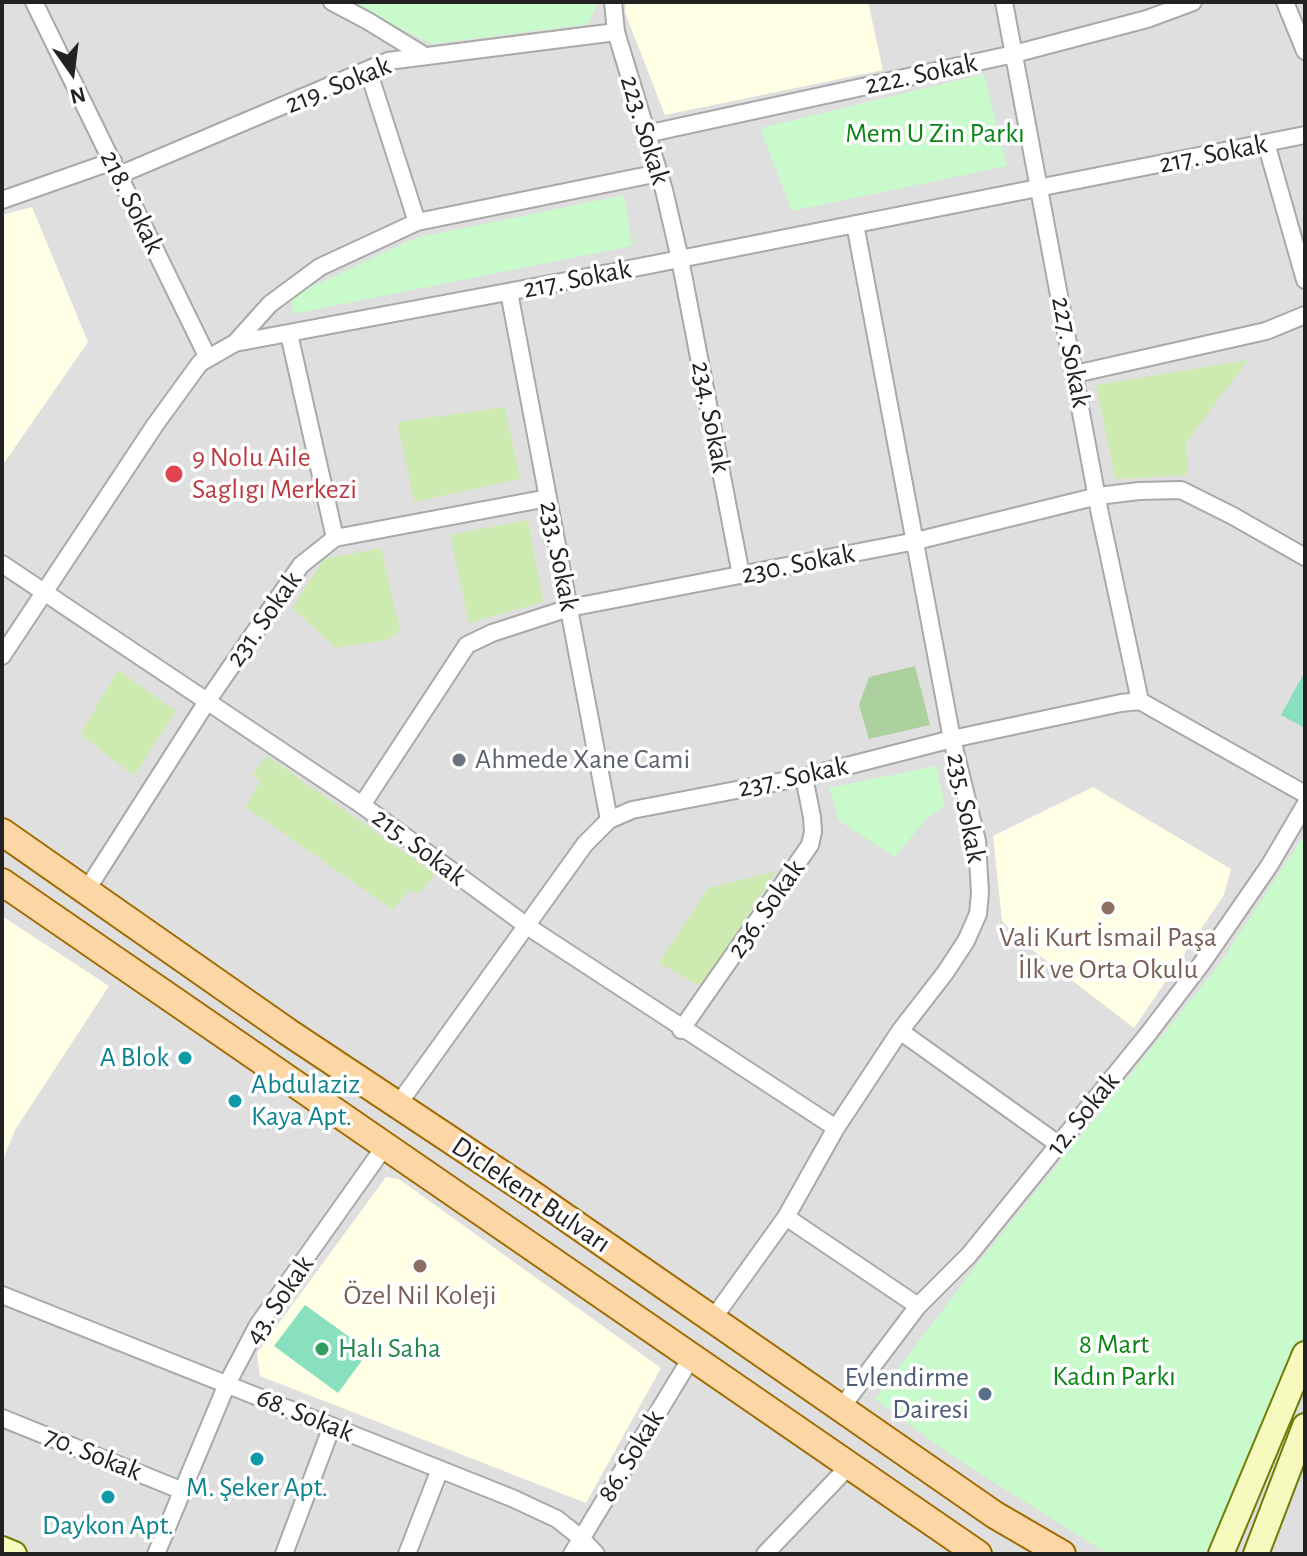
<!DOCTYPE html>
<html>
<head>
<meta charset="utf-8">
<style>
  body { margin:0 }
  #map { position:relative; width:1307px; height:1556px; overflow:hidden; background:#f2efe9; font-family:"Alegreya Sans",sans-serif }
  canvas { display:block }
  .frame { position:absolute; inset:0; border:4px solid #222; pointer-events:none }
  .north { position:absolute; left:32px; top:32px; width:80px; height:80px; -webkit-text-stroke:6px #fff; paint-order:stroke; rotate:166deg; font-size:22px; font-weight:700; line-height:32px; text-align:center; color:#222 }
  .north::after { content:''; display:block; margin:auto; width:28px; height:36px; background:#222; clip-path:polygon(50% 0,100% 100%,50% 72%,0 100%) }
</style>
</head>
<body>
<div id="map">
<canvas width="1307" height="1556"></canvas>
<div class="frame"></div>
<div class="north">N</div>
</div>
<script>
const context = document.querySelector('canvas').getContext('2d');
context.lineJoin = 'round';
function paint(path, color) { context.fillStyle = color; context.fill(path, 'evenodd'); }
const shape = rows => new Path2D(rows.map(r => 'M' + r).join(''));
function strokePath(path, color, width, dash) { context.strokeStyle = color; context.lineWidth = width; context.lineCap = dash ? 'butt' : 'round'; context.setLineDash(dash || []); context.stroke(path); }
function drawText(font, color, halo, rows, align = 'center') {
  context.font = font + ' "Alegreya Sans",sans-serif'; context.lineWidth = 7; context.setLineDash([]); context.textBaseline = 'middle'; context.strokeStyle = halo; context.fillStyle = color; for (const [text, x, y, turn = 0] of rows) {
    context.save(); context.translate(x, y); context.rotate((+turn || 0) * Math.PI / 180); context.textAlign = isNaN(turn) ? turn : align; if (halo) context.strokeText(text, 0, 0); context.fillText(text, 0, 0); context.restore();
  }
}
const residential = shape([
  [2,2,1305,2,1305,1554,2,1554]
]);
const education = shape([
  [626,2,868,2,883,70,665,115,625,13],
  [32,207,88,342,2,466,2,215],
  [1093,787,1231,869,1224,895,1134,1028,1022,942,1002,921,993,836],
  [2,916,109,986,15,1130,2,1162],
  [386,1177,399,1179,661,1368,586,1503,260,1376,257,1353]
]);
const grass = shape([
  [1248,360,1186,443,1188,475,1115,479,1096,385],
  [505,407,520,479,414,502,397,422],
  [528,520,543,602,469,623,450,535],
  [381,548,400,630,388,640,336,648,292,608,324,559],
  [118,670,176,711,134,776,80,734],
  [267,756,435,874,419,893,409,890,393,910,246,807,260,781,252,776],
  [776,871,701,987,659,963,708,888]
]);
const forest = shape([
  [915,666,930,725,869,739,859,705,869,677]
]);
const park = shape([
  [344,2,597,2,598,3,588,24,433,44],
  [984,74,1007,166,792,211,760,128],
  [624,195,632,246,293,314,292,296,415,238],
  [936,766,945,806,925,820,895,857,839,821,829,788],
  [1305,834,1305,1341,1227,1524,1206,1552,1108,1554,954,1457,875,1399,979,1262,1221,962]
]);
const pitch = shape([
  [1305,671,1305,728,1281,715],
  [305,1305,369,1351,338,1393,274,1346]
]);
const street = shape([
  [34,2,208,358],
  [332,2,368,21,425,56],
  [613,2,616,32,664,190,680,259,741,575],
  [1004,2,1100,514,1140,701],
  [1285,2,1305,51],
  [368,70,417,222],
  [646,134,1014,54,1147,19,1193,2],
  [1266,143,1305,280],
  [119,175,388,61,616,32],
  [2,200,113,161],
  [509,292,609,820],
  [289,334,335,538],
  [235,343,270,304,320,267,417,222,659,173],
  [1075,374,1266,331,1305,315],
  [2,564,362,805,527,926,836,1128],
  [2,656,155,425,200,363,235,343,614,272,1305,135],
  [362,805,467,645,492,633,569,608,916,541,1098,496,1139,491,1181,490,1233,516,1305,557],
  [86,891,208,700,301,565,335,538,548,498],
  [681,1030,810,845,813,832,812,817,804,777],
  [900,1031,1058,1144],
  [397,1106,585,844,609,820,632,810,804,777,952,739,1121,703,1140,701,1305,794],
  [786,1217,918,1306],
  [2,1295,512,1498,557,1519,581,1538,596,1554],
  [712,1320,786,1217,836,1128,900,1031,945,973,966,941,978,914,980,893,977,841,952,739,855,224],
  [841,1408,918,1306,969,1255,1148,1034,1202,963,1269,866,1305,805],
  [2,1418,183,1491],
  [156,1554,227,1384,258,1325,385,1146],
  [284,1554,332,1426],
  [407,1554,440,1469],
  [572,1554,691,1358],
  [765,1554,850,1465]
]);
const secondary = shape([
  [2,1549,14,1554],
  [1221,1554,1305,1354],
  [1256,1554,1305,1426]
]);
const primary = shape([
  [2,832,288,1032,532,1194,995,1515,1062,1554],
  [2,882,978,1554]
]);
const markers = [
  [174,474,10,"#e0444e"],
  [459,760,8,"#6b7280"],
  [1108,908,8,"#8d6e63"],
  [185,1058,8,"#0f9aa8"],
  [235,1101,8,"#0f9aa8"],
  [420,1266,8,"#8d6e63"],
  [322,1349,8,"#2e9e5b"],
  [985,1394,8,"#5c6f8a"],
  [257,1459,8,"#0f9aa8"],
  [108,1497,8,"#0f9aa8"]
];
const streetNames = [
  ["222. Sokak",921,74,-12],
  ["219. Sokak",338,85,-22],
  ["223. Sokak",645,130,73],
  ["217. Sokak",1213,154,-11],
  ["218. Sokak",132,202,64],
  ["217. Sokak",577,279,-11],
  ["227. Sokak",1071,352,79],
  ["234. Sokak",711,417,79],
  ["233. Sokak",559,556,79],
  ["230. Sokak",798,564,-11],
  ["231. Sokak",264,619,-55],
  ["237. Sokak",793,777,-12],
  ["235. Sokak",966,808,79],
  ["215. Sokak",419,847,37],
  ["236. Sokak",766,909,-55],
  ["12. Sokak",1083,1114,-51],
  ["Diclekent Bulvarı",531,1195,34],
  ["43. Sokak",279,1300,-56],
  ["68. Sokak",305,1415,22],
  ["70. Sokak",93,1454,22],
  ["86. Sokak",631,1456,-59]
];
const parkNames = [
  ["Mem U Zin Parkı",935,134],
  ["8 Mart",1114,1345],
  ["Kadın Parkı",1114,1377]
];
const healthNames = [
  ["9 Nolu Aile",192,458],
  ["Saglıgı Merkezi",192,490]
];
const worshipNames = [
  ["Ahmede Xane Cami",475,760]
];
const educationNames = [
  ["Vali Kurt İsmail Paşa",1108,938],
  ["İlk ve Orta Okulu",1108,970],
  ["Özel Nil Koleji",420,1296]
];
const cultureNames = [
  ["A Blok",169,1058,"right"],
  ["Abdulaziz",251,1085,"left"],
  ["Kaya Apt.",251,1117,"left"],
  ["M. Şeker Apt.",257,1488],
  ["Daykon Apt.",108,1526]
];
const leisureNames = [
  ["Halı Saha",338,1349]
];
const serviceNames = [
  ["Evlendirme",969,1378],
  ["Dairesi",969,1410]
];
paint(residential, '#e0dfdf');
paint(education, '#ffffe5');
paint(grass, '#cdebb0');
paint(forest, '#add19e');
paint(park, '#c8facc');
paint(pitch, '#88e0be');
strokePath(street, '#a9a9a9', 20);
strokePath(secondary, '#707d05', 28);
strokePath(primary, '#a06b00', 30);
strokePath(street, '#fff', 16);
strokePath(secondary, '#f7fabf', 24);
strokePath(primary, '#fcd6a4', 26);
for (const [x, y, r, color] of markers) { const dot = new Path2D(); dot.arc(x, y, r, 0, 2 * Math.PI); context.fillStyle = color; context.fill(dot); strokePath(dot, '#fff', 3); }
drawText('28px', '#222', '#fff', streetNames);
drawText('28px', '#0c8416', '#fff', parkNames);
drawText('28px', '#be3a42', '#fff', healthNames, 'left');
drawText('28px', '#5b616d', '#fff', worshipNames, 'left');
drawText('28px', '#785e54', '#fff', educationNames);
drawText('28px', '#0d838f', '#fff', cultureNames);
drawText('28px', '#27864d', '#fff', leisureNames, 'left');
drawText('28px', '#4e5e75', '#fff', serviceNames, 'right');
</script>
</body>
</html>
